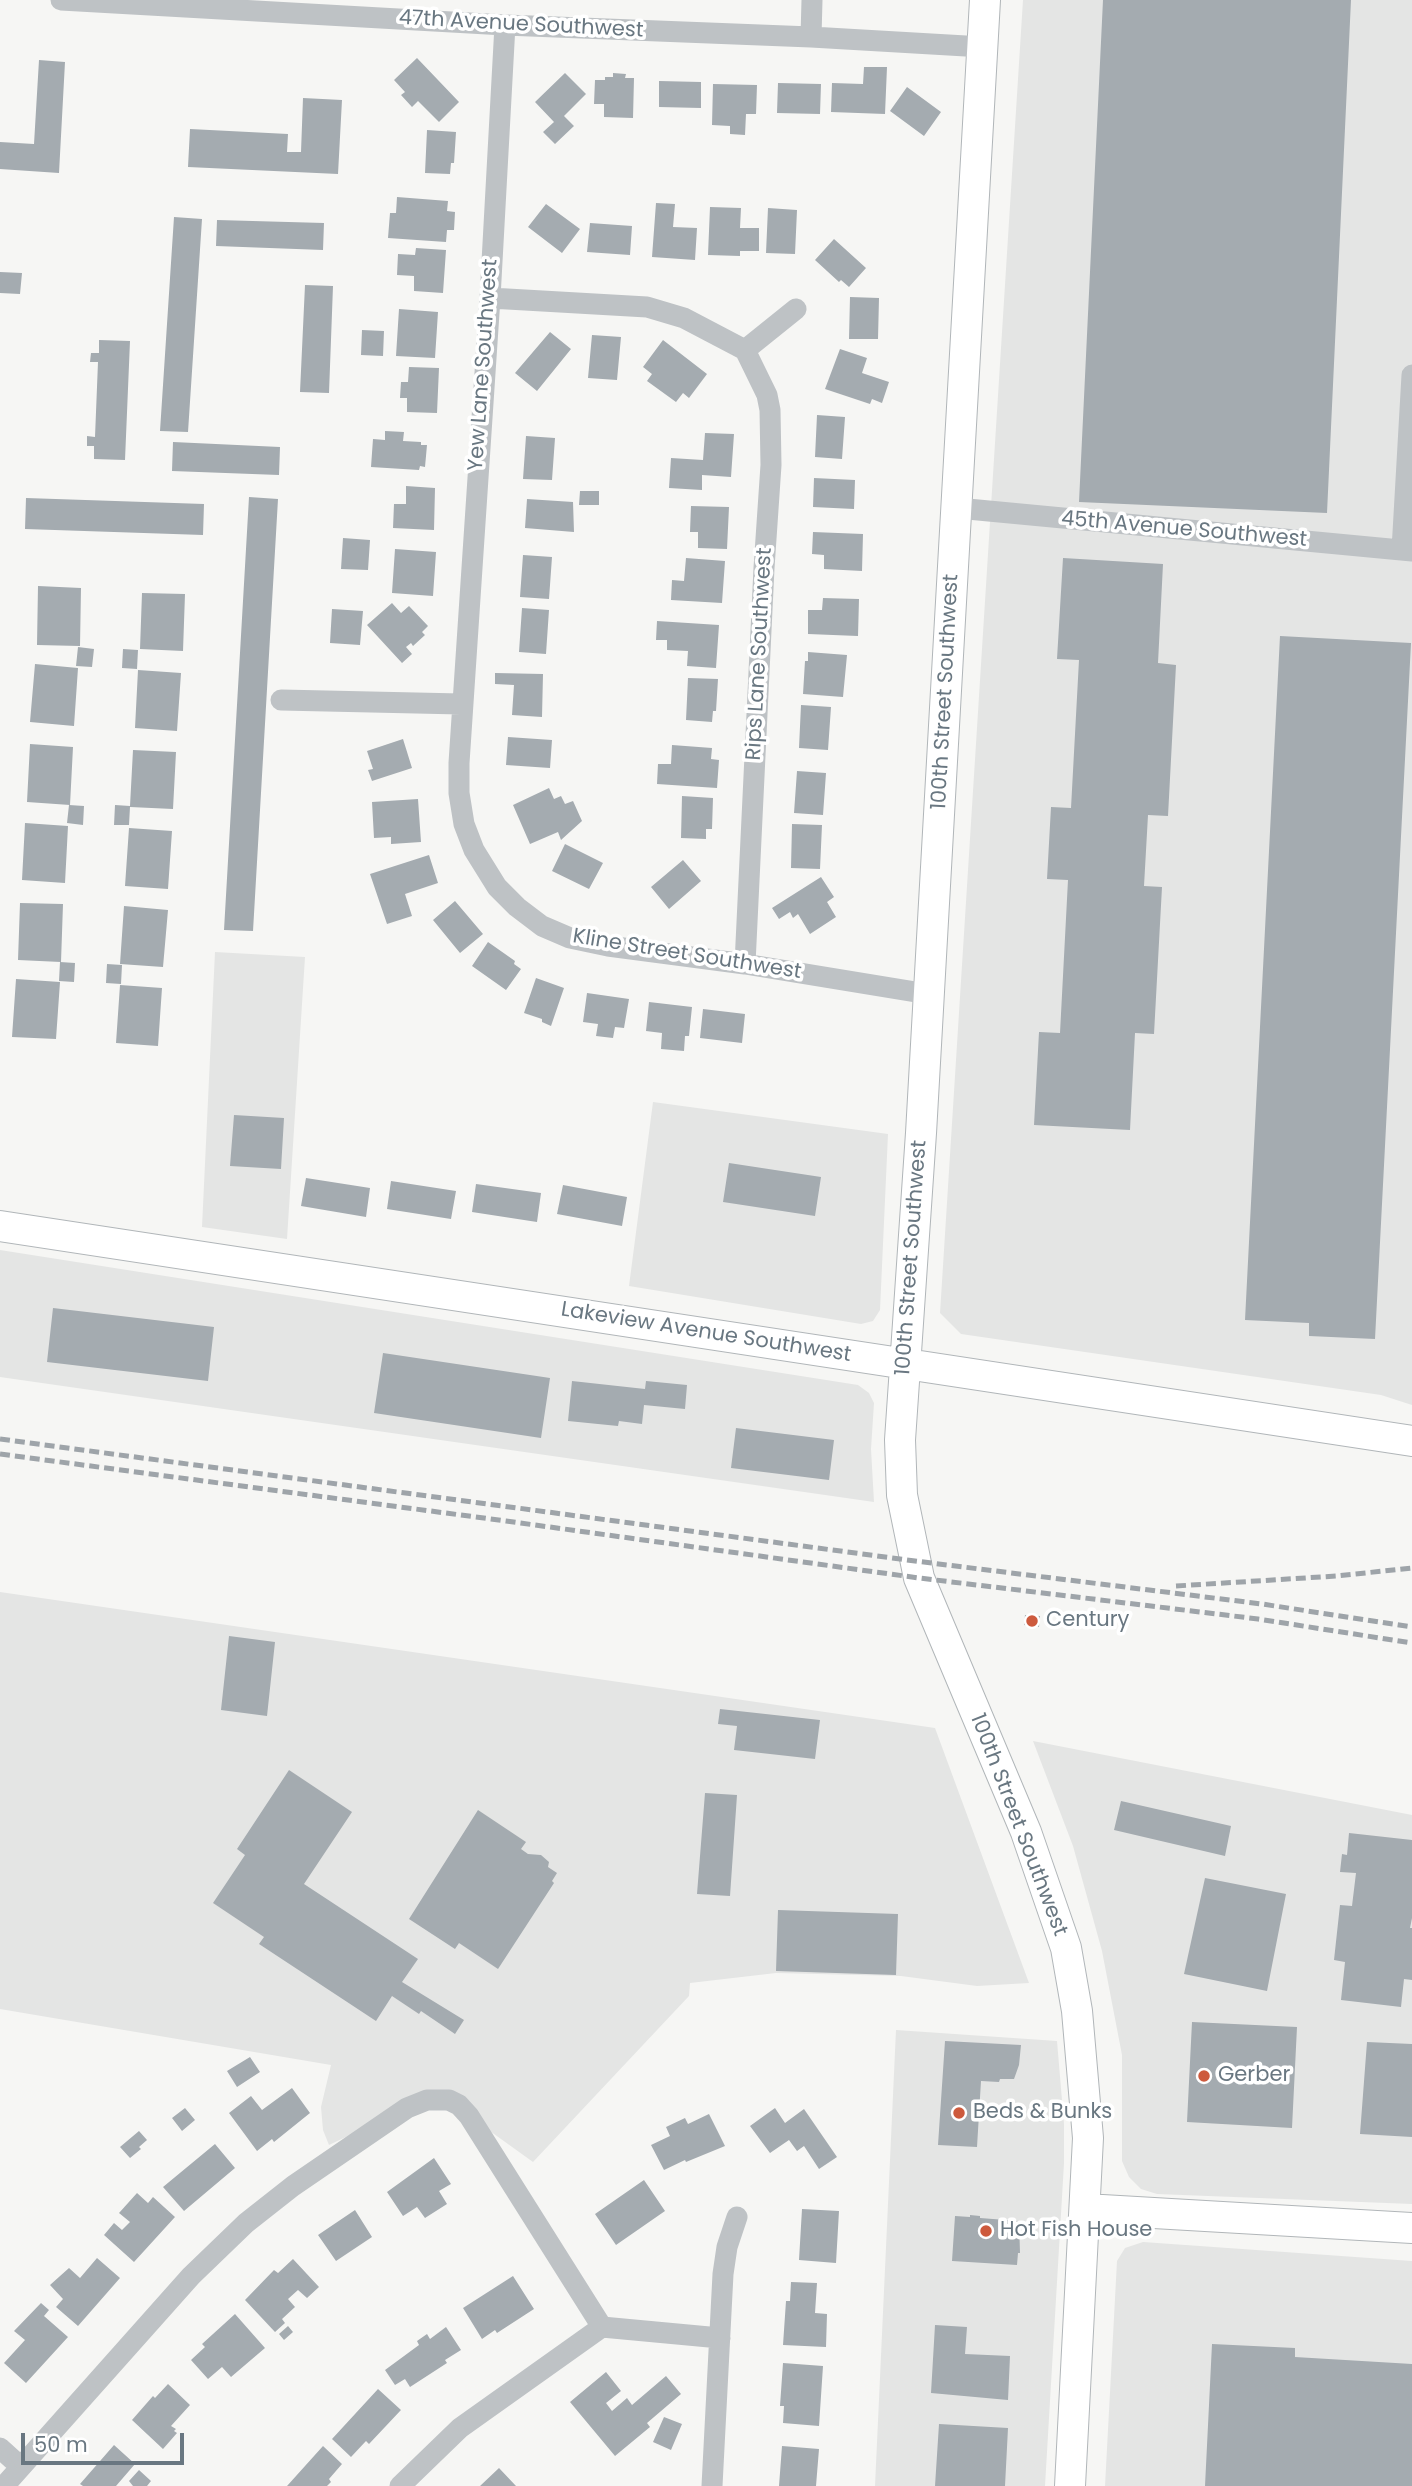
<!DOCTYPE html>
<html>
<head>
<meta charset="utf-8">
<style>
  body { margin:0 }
  #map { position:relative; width:1412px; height:2486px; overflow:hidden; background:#f6f6f4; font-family:Poppins,sans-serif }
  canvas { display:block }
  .scale { position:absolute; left:21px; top:2433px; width:163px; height:32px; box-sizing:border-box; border:4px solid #697781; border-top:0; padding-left:9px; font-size:21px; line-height:24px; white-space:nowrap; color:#697781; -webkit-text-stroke:5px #fff; paint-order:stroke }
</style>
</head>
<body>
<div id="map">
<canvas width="1412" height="2486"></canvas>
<div class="scale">50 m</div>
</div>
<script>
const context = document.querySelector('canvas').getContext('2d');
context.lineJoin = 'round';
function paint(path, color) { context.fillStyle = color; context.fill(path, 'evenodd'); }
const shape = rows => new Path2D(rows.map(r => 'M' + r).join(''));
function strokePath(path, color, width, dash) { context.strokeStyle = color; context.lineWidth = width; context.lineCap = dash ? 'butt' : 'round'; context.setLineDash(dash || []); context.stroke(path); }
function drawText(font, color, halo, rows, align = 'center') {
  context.font = font + ' Poppins,sans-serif'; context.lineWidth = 7; context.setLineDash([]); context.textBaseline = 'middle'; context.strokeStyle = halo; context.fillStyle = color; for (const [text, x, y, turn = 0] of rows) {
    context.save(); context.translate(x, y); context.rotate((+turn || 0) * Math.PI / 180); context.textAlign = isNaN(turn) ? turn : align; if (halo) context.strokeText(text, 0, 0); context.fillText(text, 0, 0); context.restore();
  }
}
const built = shape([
  [1023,0,1412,0,1412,1405,1381,1395,961,1334,940,1313],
  [215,952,305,957,287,1239,202,1227],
  [653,1102,888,1134,880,1310,873,1321,861,1324,629,1286],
  [0,1250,858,1385,869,1393,874,1403,871,1449,874,1502,0,1377],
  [0,1592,935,1728,1029,1983,977,1986,901,1976,776,1973,690,1983,689,1996,533,2162,469,2116,417,2103,329,2145,323,2130,321,2107,331,2065,0,2009],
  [1033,1741,1412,1815,1412,2204,1157,2194,1141,2189,1129,2177,1122,2161,1122,2055,1102,1951,1073,1846],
  [896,2030,1057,2041,1064,2124,1064,2163,1045,2486,875,2486],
  [1143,2242,1412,2261,1412,2486,1105,2486,1117,2261,1125,2248]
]);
const building = shape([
  [1103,0,1351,0,1327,513,1079,502],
  [417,58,459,102,439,122,418,101,412,107,401,95,405,92,394,80],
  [39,60,65,62,59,173,0,169,0,142,34,144],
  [864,67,887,67,885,114,831,112,832,83,863,84],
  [565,73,586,94,564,116,574,126,555,144,543,132,554,122,535,102],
  [613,73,626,74,625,78,634,78,633,118,604,117,604,104,594,104,595,80,605,80,605,77,613,77],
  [659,81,701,82,701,108,659,107],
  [778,83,821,84,820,114,777,113],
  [713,84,757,85,756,114,746,114,745,135,730,134,730,126,712,125],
  [907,87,941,112,924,136,890,111],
  [303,98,342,100,338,174,188,167,190,129,288,134,287,152,301,152],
  [427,130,456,132,454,163,451,163,450,174,425,173],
  [397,197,448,201,447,211,455,212,454,230,447,230,446,242,388,238,390,213,396,213],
  [656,203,675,204,673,227,697,228,695,260,652,257],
  [546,204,580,229,562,253,528,227],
  [710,207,741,208,740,228,759,228,759,251,740,251,740,256,708,255],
  [768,208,797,210,795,254,766,253],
  [174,217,202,219,188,432,160,431],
  [217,220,324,223,323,250,216,246],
  [590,223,632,226,630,255,587,252],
  [834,239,866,268,849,287,841,280,839,282,815,260],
  [416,248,446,250,443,293,414,291,414,276,397,275,398,254,415,255],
  [0,272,22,273,20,294,0,293],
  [305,285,333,286,329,393,300,392],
  [850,297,879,298,878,339,849,339],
  [399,309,438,312,435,358,396,356],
  [362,330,384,331,383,356,361,355],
  [550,332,571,349,537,391,515,373],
  [592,335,621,337,617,380,588,378],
  [99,340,130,341,125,460,94,459,94,446,87,446,87,436,95,437,98,362,90,362,91,353,99,353],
  [663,340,707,374,689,398,683,393,676,402,647,381,652,374,643,367],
  [840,349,867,358,862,373,889,382,882,403,872,399,870,404,825,389],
  [409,367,439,368,437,413,407,412,407,398,400,398,401,382,408,382],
  [817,415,845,417,842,459,815,457],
  [385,431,404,432,403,441,421,442,421,445,427,445,425,467,420,466,419,470,371,467,373,439,385,440],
  [705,433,734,434,731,477,702,475,702,490,669,488,671,458,703,460],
  [526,436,555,438,552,480,523,479],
  [173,442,280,447,279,475,172,471],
  [814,478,855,480,854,509,813,507],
  [406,486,435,488,434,530,393,528,394,504,406,504],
  [580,491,599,491,599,505,579,505],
  [249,497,278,499,253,931,224,930],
  [26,498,204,504,203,535,25,529],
  [527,499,573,502,574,532,525,528],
  [691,506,729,507,727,549,698,548,698,532,690,532],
  [813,532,863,534,862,571,824,569,824,555,812,554],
  [343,538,370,540,368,570,341,569],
  [395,549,436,552,433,596,392,593],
  [523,555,552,557,549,599,520,597],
  [686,558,725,561,722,603,671,600,672,580,684,581],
  [1063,558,1163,564,1158,663,1176,665,1168,816,1148,815,1144,886,1162,887,1154,1034,1135,1033,1130,1130,1034,1125,1039,1032,1060,1033,1068,880,1047,879,1051,807,1071,808,1079,660,1057,659],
  [38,586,81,588,80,646,37,645],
  [142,593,185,594,183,651,140,649],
  [823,598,859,599,858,636,808,634,808,610,822,610],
  [392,603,401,613,409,606,428,626,422,632,425,635,413,646,411,643,406,647,412,654,402,663,367,625],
  [522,608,549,610,546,654,519,652],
  [332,609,363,611,360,645,330,643],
  [657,621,719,625,716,668,687,666,688,651,667,650,667,640,656,640],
  [1280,636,1411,643,1375,1339,1309,1336,1309,1323,1245,1320],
  [78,647,94,649,92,667,76,666],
  [123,649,138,650,137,669,122,668],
  [808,652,847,655,843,697,803,694,805,661,808,661],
  [35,664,78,668,74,726,30,722],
  [138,670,181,673,177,731,135,728],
  [495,673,543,674,542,717,512,715,514,685,495,684],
  [688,678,718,679,716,711,713,711,712,722,686,720],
  [801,705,831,707,828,750,799,748],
  [508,737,552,740,550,768,506,765],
  [403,739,412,768,372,781,368,770,373,769,367,751],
  [30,744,73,747,70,805,27,802],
  [672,745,712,748,711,759,719,760,717,788,657,784,658,764,671,764],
  [133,750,176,752,173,809,130,807,129,825,114,825,115,805,130,806],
  [797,771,826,773,823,815,794,813],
  [549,788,554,799,561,796,565,804,573,801,582,821,561,840,558,832,530,844,513,805],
  [682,796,713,798,712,829,706,829,706,839,681,838],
  [418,799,421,842,391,844,391,837,374,838,372,802],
  [69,805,84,806,83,825,67,823],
  [25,823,68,826,65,883,22,880],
  [792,824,822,825,820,869,791,868],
  [129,828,172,831,168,889,125,886],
  [565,844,603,863,589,889,552,871],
  [429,855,438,883,405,894,412,916,387,924,370,874],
  [683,860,701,881,669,909,651,887],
  [821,877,834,897,827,902,836,917,810,934,798,914,793,918,790,912,779,919,772,908],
  [455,901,483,934,460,953,433,920],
  [20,903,63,904,61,962,18,960],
  [124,906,168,910,163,967,120,964],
  [488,942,515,961,514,964,521,969,506,990,472,966],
  [60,962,75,963,74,982,59,981],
  [107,964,122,965,121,984,106,983],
  [536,978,564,988,551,1026,542,1022,542,1019,524,1013],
  [16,979,60,982,56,1039,12,1037],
  [120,985,162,988,158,1046,116,1043],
  [587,993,629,999,624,1028,615,1027,613,1038,596,1036,598,1024,583,1022],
  [649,1002,692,1007,689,1036,685,1036,684,1051,661,1049,662,1033,646,1031],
  [703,1009,745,1014,742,1043,700,1038],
  [234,1115,284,1118,281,1169,230,1166],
  [729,1163,821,1177,815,1216,723,1202],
  [306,1178,370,1188,366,1217,301,1206],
  [391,1181,456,1191,451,1219,387,1209],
  [476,1184,541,1193,537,1222,472,1212],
  [563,1185,627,1197,622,1226,557,1214],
  [53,1308,214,1327,208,1381,47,1362],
  [383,1353,550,1378,541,1438,374,1413],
  [572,1381,645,1389,646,1381,687,1385,685,1409,644,1405,642,1424,619,1421,618,1426,568,1421],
  [736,1428,834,1440,829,1480,731,1468],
  [1025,1615,1040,1616,1039,1627,1024,1625],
  [229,1636,275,1642,267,1716,221,1710],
  [720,1709,820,1720,815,1759,734,1750,737,1726,718,1724],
  [289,1770,352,1812,304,1884,418,1959,402,1982,464,2020,455,2034,421,2011,419,2014,392,1996,376,2021,259,1944,264,1937,213,1903,245,1855,237,1849],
  [705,1793,737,1795,730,1896,697,1894],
  [1121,1801,1231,1826,1225,1856,1114,1830],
  [478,1810,526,1842,521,1849,528,1854,541,1855,549,1862,548,1867,557,1873,552,1881,554,1883,498,1969,459,1943,455,1949,409,1919],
  [1349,1833,1412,1840,1412,1918,1410,1928,1412,1928,1412,1980,1404,1979,1401,2007,1341,2000,1345,1962,1334,1960,1340,1905,1352,1906,1356,1873,1340,1872,1342,1854,1347,1855],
  [1205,1878,1286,1894,1267,1991,1184,1974],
  [778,1910,898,1914,896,1975,776,1971],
  [1192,2022,1297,2027,1292,2128,1187,2122],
  [945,2041,1021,2045,1019,2065,1014,2079,1000,2079,999,2082,981,2081,977,2147,938,2145],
  [1367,2042,1412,2044,1412,2137,1360,2134],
  [250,2057,260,2072,237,2087,227,2071],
  [292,2088,310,2113,274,2142,272,2139,257,2151,229,2113,251,2096,262,2110],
  [185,2108,195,2120,182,2131,172,2118],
  [775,2108,785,2123,804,2109,837,2157,819,2169,804,2146,797,2151,789,2140,770,2153,750,2126],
  [709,2114,725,2146,686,2162,685,2160,664,2170,651,2145,670,2136,666,2127,685,2118,688,2124],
  [139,2131,147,2140,139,2147,141,2149,130,2158,120,2147],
  [215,2144,235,2168,184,2211,163,2187],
  [434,2158,451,2184,439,2191,447,2204,425,2218,417,2207,403,2216,387,2192],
  [644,2180,665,2211,616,2245,595,2214],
  [137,2193,148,2203,153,2197,175,2217,134,2262,104,2235,114,2223,122,2230,130,2222,119,2213],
  [802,2209,839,2211,836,2263,799,2260],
  [355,2210,372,2237,336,2261,318,2235],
  [970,2215,980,2216,980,2218,1019,2221,1020,2253,1018,2253,1017,2265,952,2261,955,2216,970,2217],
  [97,2258,120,2278,78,2326,56,2307,63,2299,50,2285,69,2268,80,2278],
  [293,2259,319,2287,307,2298,298,2290,288,2299,295,2307,282,2319,285,2323,275,2332,245,2300,274,2270,278,2273],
  [513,2276,534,2309,497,2333,495,2330,482,2339,463,2308],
  [791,2282,817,2283,815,2313,827,2314,826,2347,783,2345,786,2301,790,2301],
  [41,2303,49,2310,44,2316,68,2337,26,2383,4,2363,25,2340,14,2331],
  [235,2314,265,2348,231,2377,222,2367,208,2379,191,2360,205,2347,202,2344],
  [935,2325,967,2327,965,2354,1010,2356,1008,2400,931,2393],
  [288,2326,293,2332,284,2340,279,2334],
  [446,2327,461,2350,445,2360,447,2363,410,2387,405,2379,395,2385,385,2370,419,2345,417,2341,427,2334,430,2339],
  [1212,2344,1295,2348,1295,2357,1412,2364,1412,2486,1205,2486],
  [783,2363,823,2366,819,2426,783,2423,784,2406,780,2406],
  [606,2372,621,2391,606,2403,612,2411,627,2398,632,2405,666,2376,681,2394,647,2423,650,2427,615,2456,570,2402],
  [168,2384,190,2405,171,2426,176,2429,174,2431,177,2433,163,2449,132,2420,153,2396,155,2398],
  [378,2389,401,2410,369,2444,366,2441,351,2457,332,2439],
  [664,2417,682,2424,671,2450,653,2442],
  [939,2424,1008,2428,1005,2486,935,2486],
  [114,2445,135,2464,116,2486,83,2486,80,2484],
  [323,2446,342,2464,329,2479,331,2482,327,2486,287,2486],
  [782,2446,819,2449,816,2486,779,2486],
  [499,2468,516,2486,480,2486],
  [139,2470,151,2481,147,2486,133,2486,129,2481]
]);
const street = shape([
  [61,0,505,25,811,37,983,47],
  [505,25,490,298,459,763,459,793,464,824,474,850,497,887,517,907,542,926,570,938,608,946,745,964,928,994],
  [811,37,812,0],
  [490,298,647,307,684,318,745,350,767,395,770,410,771,465,764,568,745,964],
  [745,350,796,309],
  [957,508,1412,551],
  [1402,550,1412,375],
  [281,700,461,704],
  [0,2448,21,2467],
  [4,2486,191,2276,246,2223,293,2186,407,2108,427,2100,449,2100,459,2105,469,2116,602,2327],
  [400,2486,460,2428,602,2327,720,2338],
  [712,2486,723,2274,727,2247,737,2217]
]);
const secondary = shape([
  [985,0,921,1133,900,1440,902,1495,919,1578,1026,1832,1066,1948,1077,2011,1088,2138,1070,2486],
  [0,1226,1412,1441],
  [1085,2209,1412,2228]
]);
const rail = shape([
  [0,1439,915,1561,1262,1604,1412,1627],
  [0,1454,506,1521,919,1578,1258,1619,1412,1643],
  [1176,1586,1336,1576,1412,1568]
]);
const markers = [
  [1032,1621,7,"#cd5a3d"],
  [1204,2076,7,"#cd5a3d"],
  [959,2113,7,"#cd5a3d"],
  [986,2231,7,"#cd5a3d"]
];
const streetNames = [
  ["47th Avenue Southwest",521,25,3],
  ["Yew Lane Southwest",484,365,-86],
  ["45th Avenue Southwest",1184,530,5],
  ["Rips Lane Southwest",760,654,-87],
  ["100th Street Southwest",946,692,-87],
  ["Kline Street Southwest",687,955,9],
  ["100th Street Southwest",912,1258,-86],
  ["Lakeview Avenue Southwest",706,1333,9],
  ["100th Street Southwest",1018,1825,69]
];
const poiNames = [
  ["Century",1046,1621],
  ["Gerber",1218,2076],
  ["Beds & Bunks",973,2113],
  ["Hot Fish House",1000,2231]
];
paint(built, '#e4e5e4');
paint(building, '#a4abb0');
strokePath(secondary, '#b1b6b9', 32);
strokePath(street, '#bec2c5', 21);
strokePath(secondary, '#fff', 30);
strokePath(rail, '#9ea4a9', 5, [10, 5]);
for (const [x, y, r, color] of markers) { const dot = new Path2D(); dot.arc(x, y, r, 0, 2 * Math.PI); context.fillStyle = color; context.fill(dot); strokePath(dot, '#fff', 2.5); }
drawText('21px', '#697781', '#fff', streetNames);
drawText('21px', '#697781', '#fff', poiNames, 'left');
</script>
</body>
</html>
